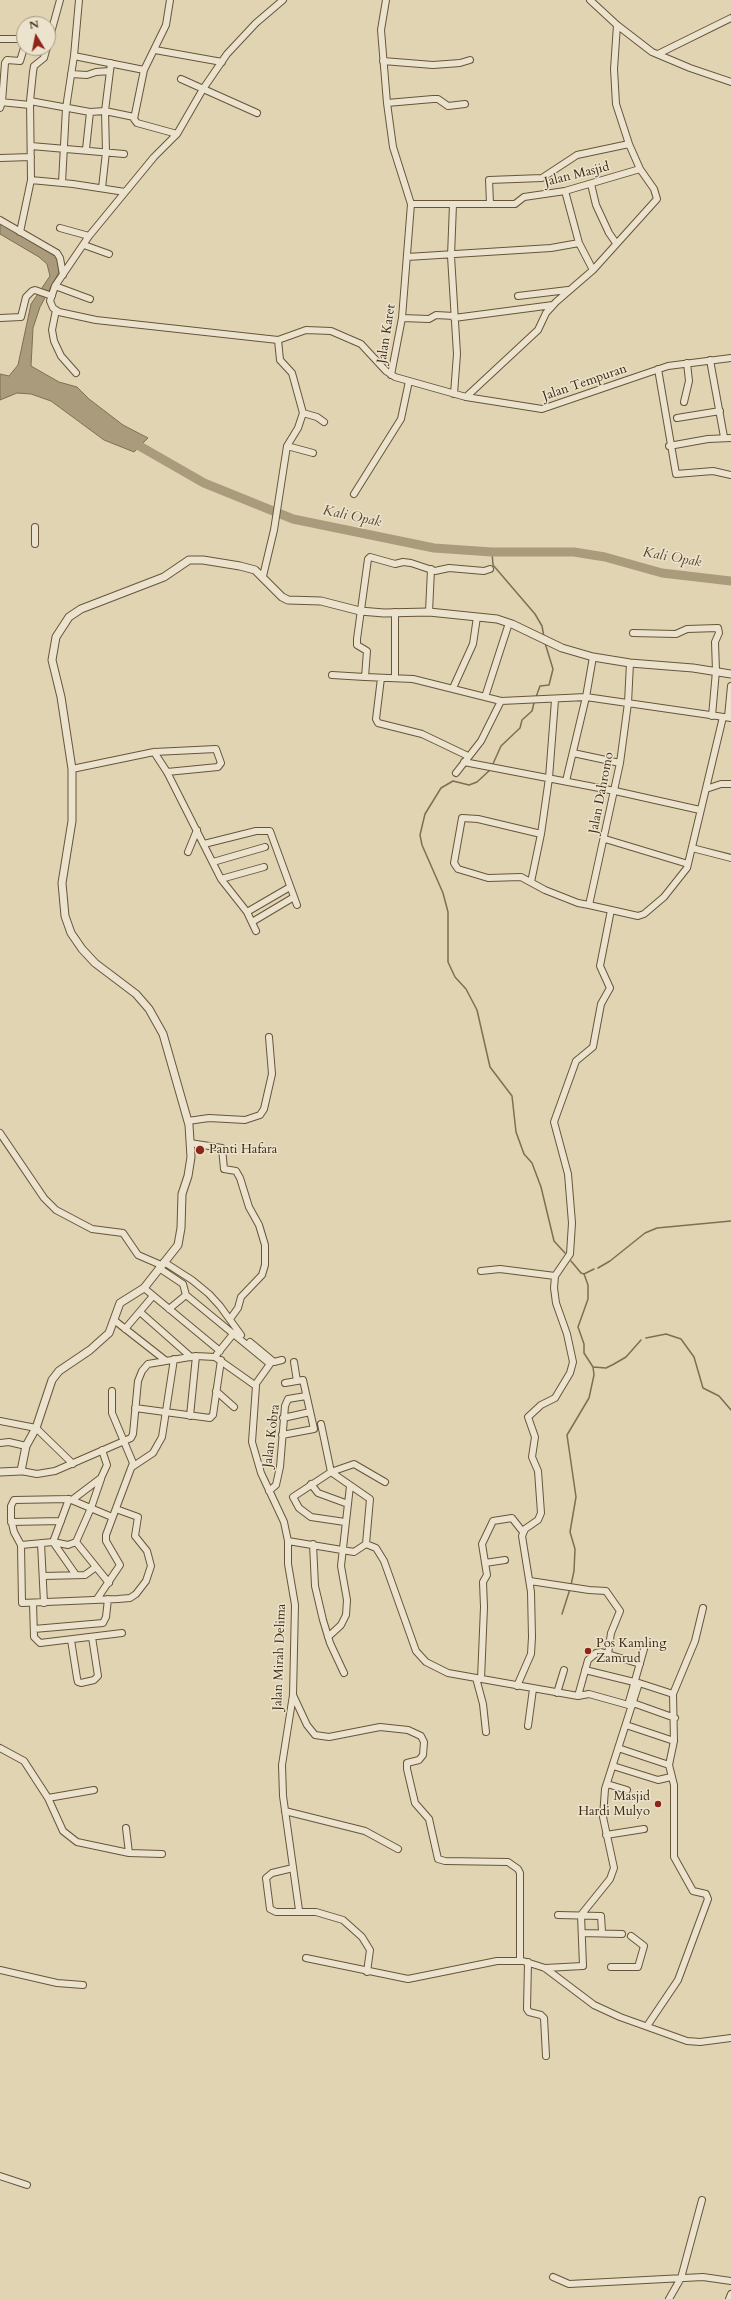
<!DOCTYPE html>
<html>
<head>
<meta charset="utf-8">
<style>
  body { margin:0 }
  #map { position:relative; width:731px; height:2299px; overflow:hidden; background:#e1d4b3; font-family:Cardo,serif }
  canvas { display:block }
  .north { position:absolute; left:16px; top:16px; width:40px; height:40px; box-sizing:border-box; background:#ece3ce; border:1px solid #a69983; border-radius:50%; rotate:350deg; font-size:11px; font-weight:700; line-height:16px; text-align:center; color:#3e2b12 }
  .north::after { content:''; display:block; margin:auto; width:14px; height:18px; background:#8f2418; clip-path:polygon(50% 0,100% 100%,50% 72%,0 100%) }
</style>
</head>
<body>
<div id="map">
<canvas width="731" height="2299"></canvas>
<div class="north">N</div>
</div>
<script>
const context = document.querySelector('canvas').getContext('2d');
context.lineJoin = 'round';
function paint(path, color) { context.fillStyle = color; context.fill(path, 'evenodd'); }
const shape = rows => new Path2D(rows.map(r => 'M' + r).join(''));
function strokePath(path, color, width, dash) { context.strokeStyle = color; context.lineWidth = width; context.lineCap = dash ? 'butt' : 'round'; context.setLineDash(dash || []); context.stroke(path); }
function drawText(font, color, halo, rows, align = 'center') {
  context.font = font + ' Cardo,serif'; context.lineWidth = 3; context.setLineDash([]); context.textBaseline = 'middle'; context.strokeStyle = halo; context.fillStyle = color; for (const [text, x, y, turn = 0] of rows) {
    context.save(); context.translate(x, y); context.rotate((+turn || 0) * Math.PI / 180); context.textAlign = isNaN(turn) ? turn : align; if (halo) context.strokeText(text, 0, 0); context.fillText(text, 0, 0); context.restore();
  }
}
const water = shape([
  [0,223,57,257,59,262,59,272,40,307,33,328,31,366,59,382,77,387,89,399,123,425,148,438,134,452,104,440,51,401,31,394,17,393,0,400,0,374,9,376,18,365,31,304,50,276,47,264,39,257,0,234,0,223]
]);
const stream = shape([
  [492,552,493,565,535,614,542,626,544,637],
  [536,697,540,686,549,685,553,669,545,643],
  [492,766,501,746,520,728,522,720,532,711,534,703],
  [490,770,477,782,469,785,453,781,441,788,425,814,420,835,422,845,443,893,448,912,448,962,455,977,466,989,477,1010,490,1067,512,1096,516,1132,524,1154,532,1163,541,1187,554,1241,565,1253],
  [571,1261,581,1273,584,1274,594,1269],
  [598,1268,610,1261,645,1233,657,1228,731,1221],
  [646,1338,666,1334,681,1339,694,1357,703,1388,719,1396,731,1410],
  [593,1367,606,1368,614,1364,626,1357,641,1340],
  [571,1585,574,1571,575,1549,570,1532,576,1497,567,1435,589,1398,594,1375,593,1367,584,1353,584,1344,578,1327,588,1299,588,1285,584,1274],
  [562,1614,570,1589]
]);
const river = shape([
  [129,440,204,483,293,519,434,548,492,552,574,552,605,557,662,573,731,581]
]);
const minor = shape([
  [170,0,166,25,144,70,134,119,137,123,177,134],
  [283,0,256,23,227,54,203,89,177,134,154,157,89,236,55,286,50,301,53,308,59,312,96,320,278,340,306,330,331,331,361,344,386,371,395,377,466,397,538,330,546,313,556,302,593,270,657,199,654,189,640,169,629,144,616,104,614,69,617,25],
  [386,0,381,30,387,103,393,147,411,204,402,318,391,375],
  [590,0,617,25,652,52,690,68,731,82],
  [0,39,24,39],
  [155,50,222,62],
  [658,54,731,18],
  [74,56,144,70],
  [383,61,433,65,460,63,470,60],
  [71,74,87,75,96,72,110,71],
  [181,79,257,113],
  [30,101,90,112,105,111,134,117],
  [0,102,30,105],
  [387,103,433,99,438,99,448,106,465,104],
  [0,108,2,102,5,63,7,60,20,61,24,48],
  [31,146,124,154],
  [86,149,90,112],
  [0,158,31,157],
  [31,180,73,184,125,192],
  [62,183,66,108,74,56,79,0],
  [591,184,596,205,609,233,616,243],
  [102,188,106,152,105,111,111,63],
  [565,191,579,243,593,270],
  [490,203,489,180,542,178,577,155,629,144],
  [411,204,515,204,524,197,565,191,640,169],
  [453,204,451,256,457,354,454,394],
  [0,220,57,253,60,258,63,275],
  [60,228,89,236],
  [20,232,31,180,30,101,33,72,34,66,44,58,60,0],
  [84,245,109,254],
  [407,257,551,248,579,243],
  [55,286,90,299],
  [518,296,568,290],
  [56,310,52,330,54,341,61,356,76,373],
  [0,318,21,317,26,297,32,291,35,290,52,296],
  [402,318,429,319,436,315,454,316],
  [454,318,553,305],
  [710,360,724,437],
  [658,369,676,474,713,471,731,475],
  [466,397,542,409,668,366,731,358],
  [684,402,689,381,687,363],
  [303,413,317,417,324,422],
  [677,418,720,411],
  [287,446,313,453],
  [669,446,708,439,731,438],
  [354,494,401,419,409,381],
  [35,544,35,527],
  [490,569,484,571,449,568,435,571,411,563,403,562,395,564,370,557,368,559,357,639,357,645,367,651,365,677,413,679,501,701,586,697,731,718],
  [263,576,274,530,287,446,298,428,303,413,292,373,280,360,278,340],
  [395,612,395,678],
  [429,612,431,569],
  [633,633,676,634,687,629,718,628,719,633,715,642,716,671,712,716],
  [630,663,628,703,620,763,589,905,638,916,644,914,664,897,687,868,723,717],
  [332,675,365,677],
  [381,678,376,719,378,723,422,734,468,756],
  [453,688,473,644,477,617],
  [485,697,509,623],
  [728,717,731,686],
  [154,752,167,772,221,879,247,912,256,931],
  [573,753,620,763],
  [464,762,615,791,700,810],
  [72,769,154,752,216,749,221,763,218,767,167,772],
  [456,773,481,741,501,701],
  [566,781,586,697,593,657],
  [706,789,721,784,731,784],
  [541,834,478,819,462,818,454,863,458,869,488,878,521,877,545,890,578,903,589,905],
  [605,839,688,864],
  [204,844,256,831,270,831,297,905],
  [692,848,731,858],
  [188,852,197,830],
  [213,862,265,847],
  [221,879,264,867],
  [531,882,541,834,549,778,555,700],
  [247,912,290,887],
  [252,922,294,897],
  [188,1121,209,1118,245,1120,260,1115,264,1109,272,1074,269,1037],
  [0,1133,44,1198,56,1210,92,1229,123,1233,138,1255,161,1265],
  [190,1143,222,1148,224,1169,236,1171,240,1178,249,1207,259,1225,265,1245,265,1265,262,1275,241,1297,238,1308,230,1319],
  [164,1262,192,1280,209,1294,220,1306,241,1335],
  [159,1268,183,1284,186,1295,270,1364,255,1385],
  [481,1271,500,1269,555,1276],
  [144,1288,220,1351],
  [169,1309,186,1295],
  [140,1312,191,1357],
  [114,1320,165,1360],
  [125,1329,153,1296],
  [250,1342,274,1362,282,1360],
  [217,1354,234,1333],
  [294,1362,297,1381],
  [216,1391,234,1407],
  [135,1408,210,1418,213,1415,221,1360],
  [190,1416,196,1356],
  [283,1418,310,1412],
  [0,1421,36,1428,73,1464],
  [282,1435,314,1429,303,1380,285,1383],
  [0,1443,9,1442,26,1446],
  [132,1467,153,1453,162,1437,174,1359],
  [21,1471,37,1474,55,1471,131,1438,133,1434,138,1381,142,1371,148,1364,196,1356,215,1357,256,1386,252,1442,261,1473,284,1522,288,1541,288,1564,295,1605,293,1695,282,1765,283,1796,299,1910],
  [311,1484,318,1493,348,1504],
  [269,1491,276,1485,280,1467,285,1406,288,1399,306,1396],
  [72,1500,101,1478,107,1465,102,1450],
  [112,1517,69,1499,14,1500,11,1506,11,1519,14,1532,21,1545,22,1603,118,1599,130,1598,136,1594,146,1581,151,1566,147,1551,135,1536,138,1517,116,1509],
  [11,1522,61,1521],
  [345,1522,311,1517,299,1508,293,1497,331,1472,354,1464,385,1482],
  [288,1541,354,1552,366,1544,370,1499,331,1472,321,1424],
  [53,1542,69,1499],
  [53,1542,76,1575],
  [76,1542,109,1583],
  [41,1543,44,1603],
  [313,1544,315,1586,323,1620,330,1643,344,1673],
  [366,1544,376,1548,384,1561,416,1651,426,1662,448,1673,578,1696,589,1694,632,1706],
  [21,1545,53,1542,68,1545,76,1542,91,1508,101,1479],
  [485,1563,505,1560],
  [43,1576,85,1575,96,1567],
  [530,1581,589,1590,606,1591,620,1611,611,1633,608,1654],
  [97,1599,120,1565,106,1541,106,1535,133,1463,112,1413,112,1391],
  [33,1603,34,1637,40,1643,122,1633],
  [34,1629,103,1623,106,1617,108,1599],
  [328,1637,341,1625,346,1615,347,1600,341,1566,350,1486],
  [71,1640,77,1678,78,1682,81,1683,94,1680,98,1676,92,1637],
  [585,1670,634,1682],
  [476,1678,483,1704,486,1732],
  [481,1679,484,1607,483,1582,487,1575,482,1544,493,1521,512,1518,523,1532],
  [639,1683,673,1694],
  [517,1686,531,1654,532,1637,531,1592,522,1536,525,1529,538,1520,541,1513,538,1471,532,1457,535,1437,528,1417,541,1405,555,1398,570,1373,573,1362,567,1334,556,1303,554,1288,555,1276,570,1254,572,1223,568,1174,554,1122,576,1061,593,1047,601,1004,610,988,600,966,611,910],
  [557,1693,564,1670],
  [673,1694,695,1641,703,1608],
  [293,1695,307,1725,315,1735,329,1737,380,1727,408,1730,421,1736,424,1742,423,1755,419,1760,407,1763,407,1769,415,1803,429,1819,438,1859,445,1861,508,1862,518,1869,520,1873,520,1961],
  [578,1696,588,1660,596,1653,601,1652,640,1664],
  [633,1703,675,1718],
  [628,1705,644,1649],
  [626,1725,674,1741],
  [528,1726,533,1689],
  [0,1748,24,1761,48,1798,63,1831,77,1842,129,1853,162,1854],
  [618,1748,669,1765],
  [613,1766,658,1780,671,1777],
  [607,1784,627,1790],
  [48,1798,94,1790],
  [285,1811,365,1831,398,1849],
  [126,1828,129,1853],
  [606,1835,644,1829],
  [293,1868,272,1873,266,1878,270,1909,276,1912,316,1912,343,1920,362,1937,370,1950,367,1972],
  [558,1915,601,1916,602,1932],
  [582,1933,622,1934],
  [306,1958,408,1979,497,1961,523,1961,545,1968,594,2005,620,2017,687,2041,700,2042,731,2038],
  [528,1962,527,2009,529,2012,541,2015,544,2018,546,2056],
  [611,1967,638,1967,644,1946,631,1936],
  [545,1968,583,1966,581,1915,610,1879,614,1868,603,1817,605,1789,639,1683],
  [0,1970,57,1983,83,1985],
  [647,2026,678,1980,708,1899,706,1894,693,1891,674,1857,674,1785,669,1765,674,1741,673,1694],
  [0,2176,27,2185],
  [553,2277,569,2284,703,2277,731,2281],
  [669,2299,681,2278,702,2200],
  [729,2299,731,2294]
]);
const tertiary = shape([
  [0,1472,21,1471,26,1446,36,1428,52,1380,59,1371,90,1350,109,1333,120,1303,144,1288,178,1245,181,1228,182,1194,188,1176,191,1157,189,1125,163,1034,149,1009,136,994,95,963,82,949,71,933,65,916,62,883,72,821,72,769,61,697,52,660,56,637,69,617,81,609,164,577,189,560,203,560,240,566,255,570,282,597,288,600,321,601,360,611,384,613,429,612,497,619,512,624,562,648,593,657,630,663,693,668,731,674]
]);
const markers = [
  [200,1150,5,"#8f2418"],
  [588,1651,4,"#8f2418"],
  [658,1804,4,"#8f2418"]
];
const streetNames = [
  ["Jalan Masjid",577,175,-14],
  ["Jalan Karet",387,334,-81],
  ["Jalan Tempuran",585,383,-19],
  ["Jalan Dahromo",602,793,-79],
  ["Jalan Kobra",272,1436,-83],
  ["Jalan Mirah Delima",280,1657,-88]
];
const poiNames = [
  ["Panti Hafara",209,1150],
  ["Pos Kamling",596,1644],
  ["Zamrud",596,1659],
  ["Masjid",650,1797,"right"],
  ["Hardi Mulyo",650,1812,"right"]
];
const waterNames = [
  ["Kali Opak",352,517,12],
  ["Kali Opak",672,558,10]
];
paint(water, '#aa9b7c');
strokePath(water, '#7f6e52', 1);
strokePath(stream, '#7f6e52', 1.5);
strokePath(river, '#aa9b7c', 9);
strokePath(minor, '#67553a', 8);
strokePath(tertiary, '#67553a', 9);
strokePath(minor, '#ece3ce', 6);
strokePath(tertiary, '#ece3ce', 7);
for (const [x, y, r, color] of markers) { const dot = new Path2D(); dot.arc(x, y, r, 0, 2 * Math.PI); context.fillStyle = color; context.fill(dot); strokePath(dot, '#ece3ce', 1.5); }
drawText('13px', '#3e2b12', '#ece3ce', streetNames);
drawText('13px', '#3e2b12', '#ece3ce', poiNames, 'left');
drawText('italic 14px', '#59472c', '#ece3ce', waterNames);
</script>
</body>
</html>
